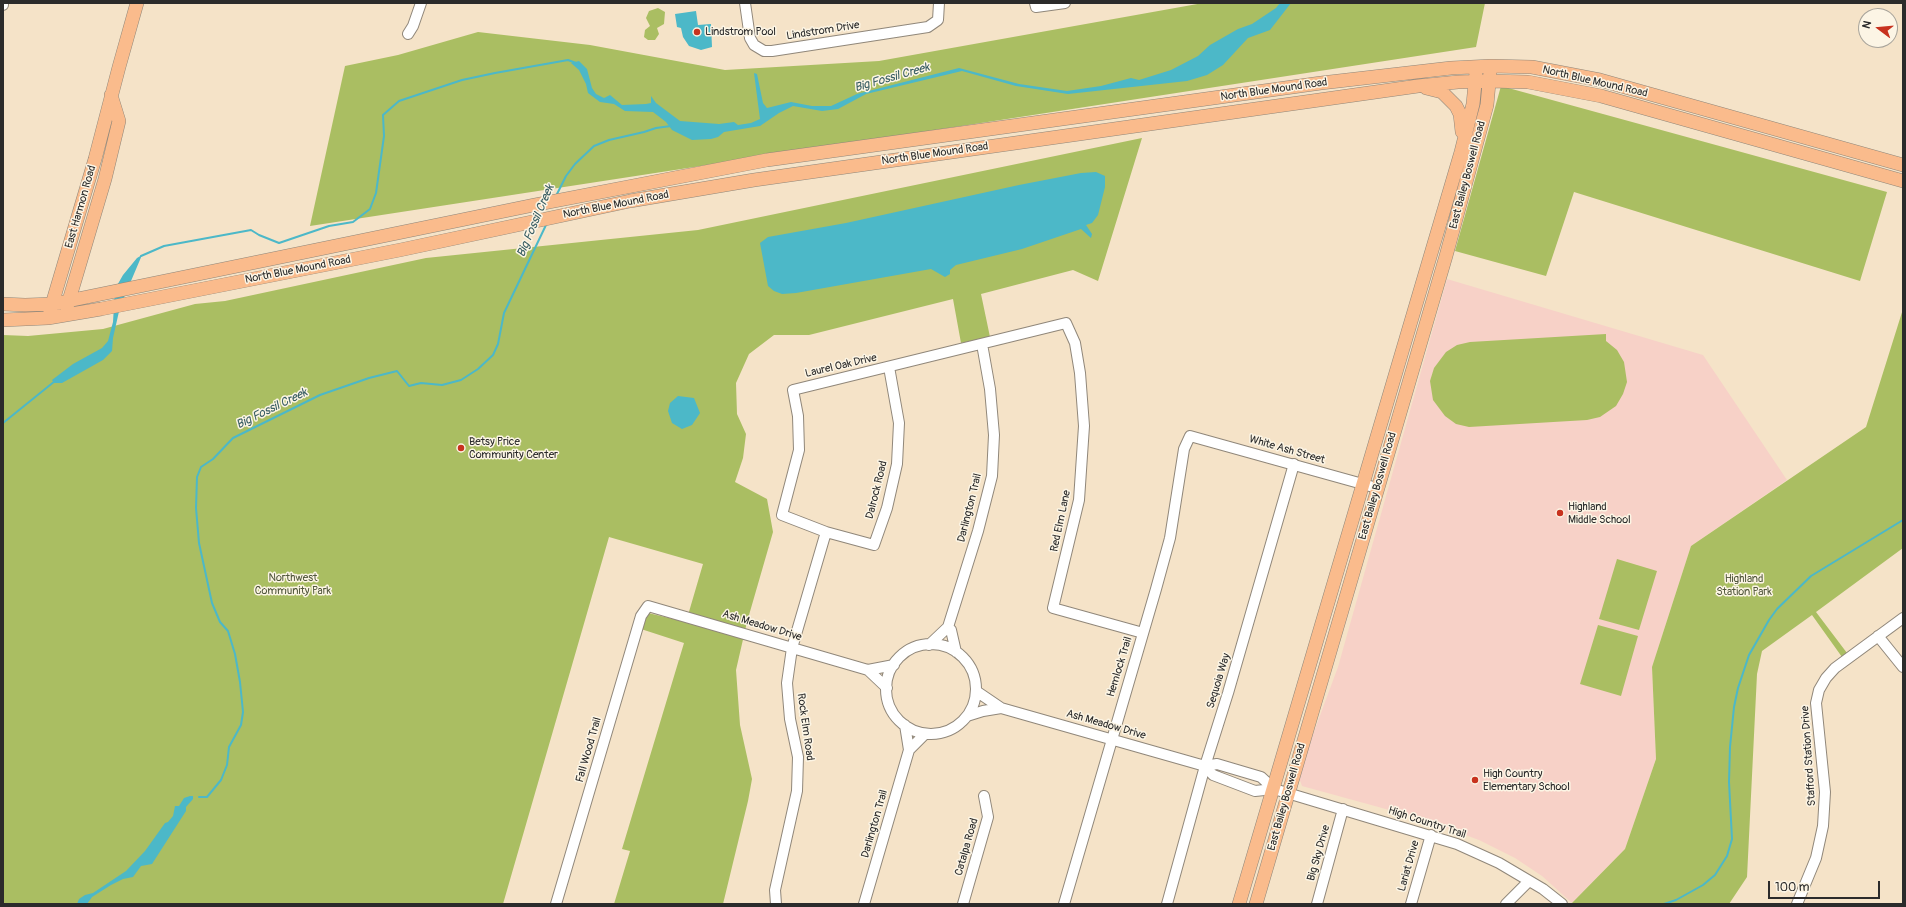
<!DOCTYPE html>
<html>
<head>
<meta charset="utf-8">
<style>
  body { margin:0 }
  #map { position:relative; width:1906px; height:907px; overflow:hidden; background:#f5e3c8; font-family:Pangolin,sans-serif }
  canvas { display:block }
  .frame { position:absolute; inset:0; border:4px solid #2b2b2b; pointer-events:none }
  .north { position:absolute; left:1858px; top:8px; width:40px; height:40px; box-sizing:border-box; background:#fcf5e5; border:1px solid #a8a49b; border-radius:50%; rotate:286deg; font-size:11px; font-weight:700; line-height:16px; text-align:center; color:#2b2b2b }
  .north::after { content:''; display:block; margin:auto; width:14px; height:18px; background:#c8321e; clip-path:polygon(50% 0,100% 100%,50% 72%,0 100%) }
  .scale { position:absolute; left:1768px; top:881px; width:112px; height:18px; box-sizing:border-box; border:2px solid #2b2b2b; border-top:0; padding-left:5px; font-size:12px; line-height:14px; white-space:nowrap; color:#2b2b2b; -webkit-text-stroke:3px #fcf5e5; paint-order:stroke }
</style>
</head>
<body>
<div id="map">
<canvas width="1906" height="907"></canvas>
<div class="frame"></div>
<div class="north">N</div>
<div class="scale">100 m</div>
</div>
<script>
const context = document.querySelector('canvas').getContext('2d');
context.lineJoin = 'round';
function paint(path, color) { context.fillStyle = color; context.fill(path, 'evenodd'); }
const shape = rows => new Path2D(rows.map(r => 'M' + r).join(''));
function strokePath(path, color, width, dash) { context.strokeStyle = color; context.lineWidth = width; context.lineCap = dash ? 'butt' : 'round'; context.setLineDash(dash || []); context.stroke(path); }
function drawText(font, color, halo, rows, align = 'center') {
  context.font = font + ' Pangolin,sans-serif'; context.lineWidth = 3; context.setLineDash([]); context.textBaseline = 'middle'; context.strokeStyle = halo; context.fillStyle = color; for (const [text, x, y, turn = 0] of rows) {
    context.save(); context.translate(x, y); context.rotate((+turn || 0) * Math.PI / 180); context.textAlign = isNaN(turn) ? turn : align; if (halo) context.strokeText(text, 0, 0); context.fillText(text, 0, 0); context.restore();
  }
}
const built = shape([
  [1447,279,1703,355,1787,480,1691,546,1652,667,1656,759,1625,849,1572,903,1542,876,1515,858,1479,840,1422,819,1302,786,1298,775,1338,667]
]);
const green = shape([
  [1203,3,1485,3,1476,47,310,226,345,66,398,55,478,32,590,45,725,70,879,61],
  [658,8,665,12,664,24,657,28,659,34,655,40,648,40,644,37,645,30,650,26,646,18,649,11],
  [1501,86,1887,192,1860,281,1574,192,1546,276,1455,251],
  [1142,138,1098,281,1073,270,981,294,990,337,961,343,953,299,809,335,774,335,749,354,736,383,737,414,746,434,743,458,735,482,767,499,773,532,747,622,736,670,740,725,752,779,748,801,723,904,614,904,630,851,622,849,684,643,641,629,648,613,686,622,703,564,609,537,503,904,3,904,3,335,28,336,103,329,195,304,225,301,426,258,698,230],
  [1903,309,1903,548,1816,612,1847,653,1842,657,1812,615,1762,651,1757,674,1747,877,1729,904,1573,904,1572,903,1625,849,1656,759,1652,667,1691,546,1866,427],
  [1606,334,1606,341,1617,350,1624,362,1627,382,1623,394,1616,406,1600,417,1587,420,1469,427,1456,424,1445,416,1433,400,1430,381,1434,368,1446,352,1457,345,1470,342],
  [1617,559,1657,571,1639,630,1599,619],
  [1598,625,1638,636,1621,696,1580,684]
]);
const water = shape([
  [1280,3,1291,3,1270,30,1248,38,1223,65,1207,75,1187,81,1068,94,1016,86,962,71,866,94,838,109,822,111,793,106,779,113,760,126,724,132,718,137,711,139,692,140,672,130,666,122,653,112,625,111,614,104,600,102,588,93,586,84,579,70,571,63,579,61,587,69,592,88,596,94,604,98,610,95,622,105,646,104,651,103,651,96,656,103,680,121,719,124,734,122,738,125,751,123,760,119,754,73,757,74,763,103,767,108,791,102,812,106,831,106,857,94,959,68,1019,84,1067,91,1101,86,1131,78,1139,80,1171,70,1198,56,1210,45,1238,29,1252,24,1276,8],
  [696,11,698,25,711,24,712,47,701,50,689,46,683,37,681,28,677,27,675,14],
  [1096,172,1105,176,1105,187,1098,215,1092,223,1086,225,1092,234,1091,238,1081,229,1022,249,956,265,950,270,950,274,945,277,931,269,796,293,782,294,774,291,768,286,760,243,768,237,846,223,1019,185,1081,173],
  [142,255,120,307,113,338,112,351,103,360,62,383,54,383,52,380,73,364,102,348,108,341,113,322,115,289,123,275,137,258],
  [678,396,694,398,700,413,692,425,682,429,672,423,668,411,670,403],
  [190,796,193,796,193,799,186,807,186,811,152,864,141,866,133,877,123,879,111,885,92,897,87,904,77,904,79,899,85,895,93,893,126,871,145,851,165,823,168,822,173,816,175,806,179,806,184,798]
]);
const stream = shape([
  [556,196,566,176,575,164,594,146,609,140,644,132,656,128,671,126],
  [141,256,164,246,251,230,259,235,279,243,329,226,353,222,370,209,376,193,384,136,383,115,399,101,462,80,495,73,568,60,576,63],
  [3,423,55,381],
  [199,797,207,797,221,780,227,765,229,747,241,725,243,712,240,682,235,654,228,631,220,622,212,603,199,543,196,508,197,477,201,467,213,459,233,438,320,395,369,378,397,371,409,386,421,383,442,385,461,380,478,369,493,355,498,344,504,313,546,225],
  [1664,904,1676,900,1703,885,1715,875,1727,856,1732,839,1729,782,1730,747,1734,707,1738,688,1749,655,1769,620,1777,609,1811,576,1903,520]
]);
const minor = shape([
  [745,3,750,38,754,45,764,51,772,51,928,27,938,20,939,3],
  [1035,3,1036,7,1065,3],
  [3,5,3,3],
  [408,34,413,26,421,3],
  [889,367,899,423,897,464,887,508,874,545,826,532,782,515,799,450,798,416,793,390,1066,323,1075,343,1080,373,1084,426,1079,500,1053,608,1143,633],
  [948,627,951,630,956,652],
  [1878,636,1903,667],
  '886 689a45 45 0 1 1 90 0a45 45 0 1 1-90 0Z',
  [929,645,948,627,978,531,992,476,994,435,990,389,982,344],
  [868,670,887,688],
  [976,691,1001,708,1205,766,1217,764,1261,777,1274,789],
  [967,716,983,711,1001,708],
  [909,750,925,734],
  [1205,766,1213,775,1255,791,1274,789,1457,844,1499,863,1543,889,1562,904],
  [556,904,641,616,648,606,868,670,894,665],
  [776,904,775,890,797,791,798,757,790,719,787,683,792,648,826,532],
  [864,904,909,750,905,725],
  [963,904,988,817,984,796],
  [1064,904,1156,589,1170,538,1184,449,1190,436,1377,488],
  [1167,904,1205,766,1228,693,1294,464],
  [1317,904,1343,809],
  [1411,904,1431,835],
  [1506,904,1529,881],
  [1797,904,1816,858,1823,826,1825,792,1816,703,1819,690,1826,678,1835,668,1903,618]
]);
const major = shape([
  [1426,88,1442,92,1456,106,1460,114,1462,132],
  [3,304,25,305,53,304,534,205,767,160,1321,83,1451,68,1491,66,1532,67,1600,80,1903,165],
  [67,307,105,179,119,121,111,95],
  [50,311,95,159,119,67,137,3],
  [3,320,48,318,101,309,400,250,630,201,754,180,1418,86,1458,82,1490,81,1528,82,1601,96,1903,181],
  [1239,904,1461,152,1473,104,1476,73],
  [1256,904,1446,256,1487,105,1490,72]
]);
const markers = [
  [697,32,4,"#c8321e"],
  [461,448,4,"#c8321e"],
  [1560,513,4,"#c8321e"],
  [1475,780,4,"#c8321e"]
];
const streetNames = [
  ["Lindstrom Drive",823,31,-9],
  ["North Blue Mound Road",1595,82,13],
  ["North Blue Mound Road",1274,90,-8],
  ["North Blue Mound Road",935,154,-8],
  ["East Bailey Boswell Road",1468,175,-75],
  ["North Blue Mound Road",616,205,-11],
  ["East Harmon Road",81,207,-74],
  ["North Blue Mound Road",298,270,-11],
  ["Laurel Oak Drive",841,366,-13],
  ["White Ash Street",1287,450,16],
  ["East Bailey Boswell Road",1378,486,-74],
  ["Dalrock Road",877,490,-76],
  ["Darlington Trail",970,508,-76],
  ["Red Elm Lane",1061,521,-78],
  ["Ash Meadow Drive",762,626,17],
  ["Hemlock Trail",1120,667,-73],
  ["Sequoia Way",1219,681,-73],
  ["Ash Meadow Drive",1106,725,16],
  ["Rock Elm Road",805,727,82],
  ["Fall Wood Trail",589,750,-74],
  ["Stafford Station Drive",1809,756,-94],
  ["East Bailey Boswell Road",1287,797,-74],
  ["High Country Trail",1427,823,18],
  ["Darlington Trail",875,824,-74],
  ["Catalpa Road",967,847,-74],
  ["Big Sky Drive",1319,853,-74],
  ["Lariat Drive",1409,866,-74]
];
const poiNames = [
  ["Lindstrom Pool",705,32],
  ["Betsy Price",469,442],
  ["Community Center",469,455],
  ["Highland",1568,507],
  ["Middle School",1568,520],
  ["High Country",1483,774],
  ["Elementary School",1483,787]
];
const parkNames = [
  ["Northwest",293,578],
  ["Community Park",293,591],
  ["Highland",1744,579],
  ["Station Park",1744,592]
];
const waterNames = [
  ["Big Fossil Creek",892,78,-16],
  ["Big Fossil Creek",536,221,-67],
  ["Big Fossil Creek",272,409,-26]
];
paint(built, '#f7d1c7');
paint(green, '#aabe62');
paint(water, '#4cb8c8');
strokePath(stream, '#4cb8c8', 2);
strokePath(minor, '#90877a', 12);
strokePath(major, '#90877a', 14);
strokePath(minor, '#fff', 10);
strokePath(major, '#fabb8c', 13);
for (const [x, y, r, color] of markers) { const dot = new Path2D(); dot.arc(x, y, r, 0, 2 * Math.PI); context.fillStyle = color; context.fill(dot); strokePath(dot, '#fcf5e5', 1.5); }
drawText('11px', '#2b2b2b', '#fcf5e5', streetNames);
drawText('11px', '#2b2b2b', '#fcf5e5', poiNames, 'left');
drawText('11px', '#51573c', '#fcf5e5', parkNames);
drawText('italic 12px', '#375c62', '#fcf5e5', waterNames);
</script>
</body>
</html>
